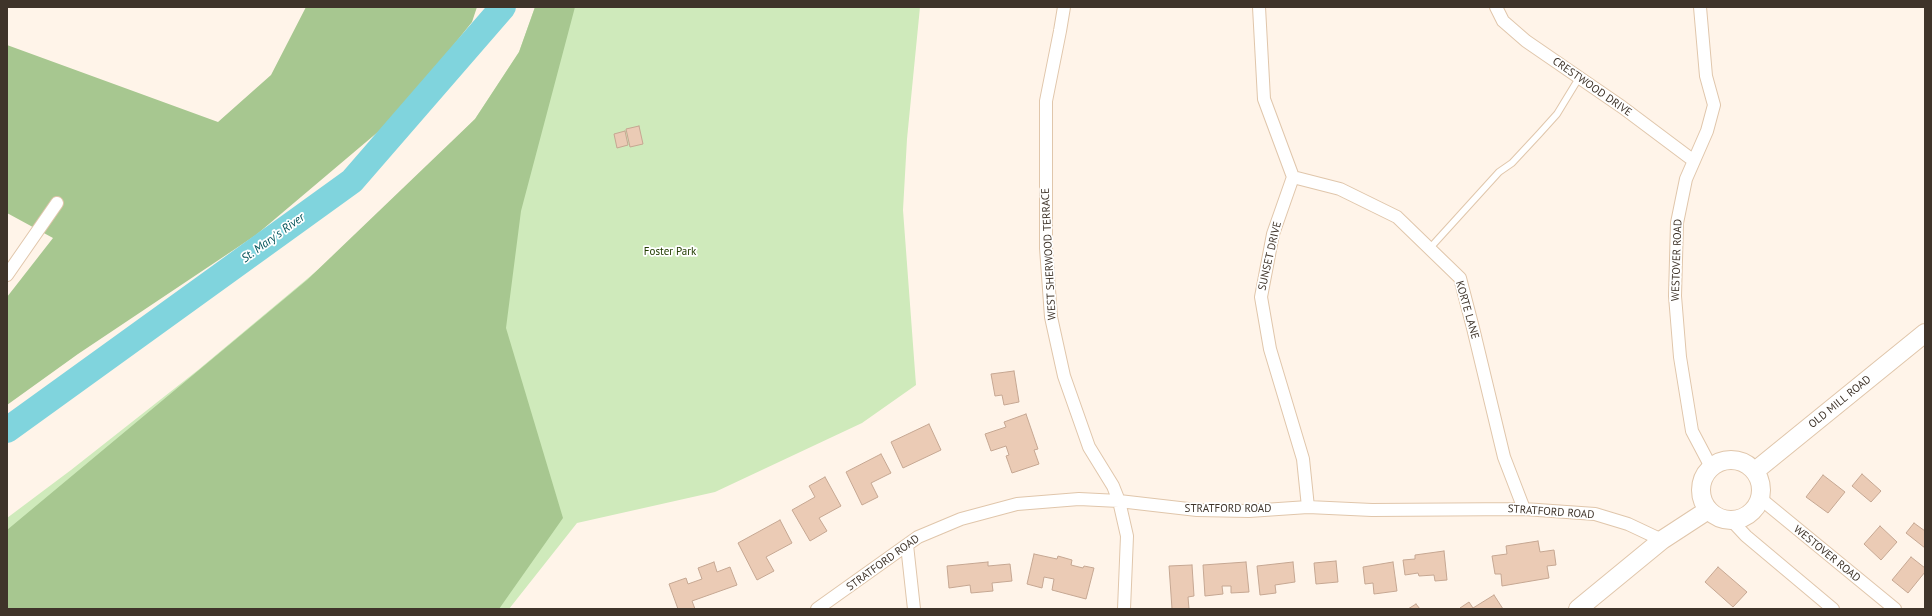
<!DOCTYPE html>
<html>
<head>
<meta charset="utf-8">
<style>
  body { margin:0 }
  #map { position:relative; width:1932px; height:616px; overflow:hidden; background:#fff4e9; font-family:"PT Sans",sans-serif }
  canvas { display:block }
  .frame { position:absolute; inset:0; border:8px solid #3f342a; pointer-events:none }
</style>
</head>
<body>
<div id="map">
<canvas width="1932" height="616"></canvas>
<div class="frame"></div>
</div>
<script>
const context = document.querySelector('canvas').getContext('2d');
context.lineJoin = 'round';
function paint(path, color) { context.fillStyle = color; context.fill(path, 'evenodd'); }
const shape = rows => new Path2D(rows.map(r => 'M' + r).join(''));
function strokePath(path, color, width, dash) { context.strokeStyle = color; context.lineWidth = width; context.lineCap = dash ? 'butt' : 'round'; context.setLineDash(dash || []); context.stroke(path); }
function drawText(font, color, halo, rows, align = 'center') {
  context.font = font + ' "PT Sans",sans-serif'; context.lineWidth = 3.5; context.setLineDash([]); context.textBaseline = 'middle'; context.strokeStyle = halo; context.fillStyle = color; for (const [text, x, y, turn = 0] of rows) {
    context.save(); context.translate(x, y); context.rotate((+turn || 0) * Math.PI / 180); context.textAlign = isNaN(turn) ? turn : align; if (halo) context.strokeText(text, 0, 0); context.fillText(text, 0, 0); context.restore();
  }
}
const green = shape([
  [535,7,920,7,907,139,903,210,916,385,862,423,715,492,577,523,509,609,7,609,7,518,71,470,198,370,362,233,475,119,519,52]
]);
const forest = shape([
  [306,7,477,7,472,22,398,115,256,235,78,354,7,405,7,297,53,238,7,213,7,45,218,122,271,75],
  [535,7,575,7,521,211,506,328,563,518,499,609,7,609,7,530,307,280,475,119,519,52]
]);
const river = shape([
  [7,430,352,181,503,7]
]);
const building = shape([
  [639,126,643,144,630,147,626,129,639,126],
  [625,131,628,145,617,148,614,134,625,131],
  [1014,371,1019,402,1004,405,1002,395,995,396,991,374,1014,371],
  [1026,414,1038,449,1034,450,1039,464,1012,473,1006,456,1009,455,1006,446,991,451,985,434,1006,427,1004,422,1026,414],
  [929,424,941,450,903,468,891,442,929,424],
  [881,454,891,473,871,483,878,497,862,505,846,472,881,454],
  [1862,474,1881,491,1871,502,1852,486,1862,474],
  [1823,475,1845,492,1828,513,1806,497,1823,475],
  [825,477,841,506,819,518,827,531,810,541,792,510,815,497,809,486,825,477],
  [780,520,792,543,766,557,774,571,757,580,738,543,780,520],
  [1914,523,1925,531,1925,548,1906,533,1914,523],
  [1880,526,1897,542,1881,560,1864,544,1880,526],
  [1538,541,1540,552,1554,550,1556,565,1547,566,1549,578,1502,586,1501,574,1495,574,1492,556,1507,554,1506,546,1538,541],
  [1444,551,1447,580,1435,581,1434,575,1419,576,1418,573,1405,575,1403,560,1415,559,1415,555,1444,551],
  [1034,554,1057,559,1058,556,1072,560,1071,565,1083,568,1084,566,1094,568,1086,599,1052,590,1054,579,1044,577,1042,588,1027,584,1034,554],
  [1911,557,1925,568,1925,572,1908,593,1892,580,1911,557],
  [1336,561,1338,582,1316,584,1314,563,1336,561],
  [714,562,717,572,730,567,737,585,692,601,695,609,678,609,669,584,686,578,688,584,702,579,698,568,714,562],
  [988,562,988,566,1010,564,1012,581,992,583,993,591,971,593,970,585,949,588,947,566,988,562],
  [1246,562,1249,592,1231,593,1231,586,1222,586,1223,594,1205,596,1203,565,1246,562],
  [1293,562,1295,582,1275,585,1276,593,1260,595,1257,566,1293,562],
  [1393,562,1397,591,1374,594,1373,583,1365,584,1363,567,1393,562],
  [1192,565,1194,596,1188,597,1189,609,1172,609,1169,566,1192,565],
  [1718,567,1747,592,1733,607,1705,582,1718,567],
  [1494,595,1503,609,1461,609,1460,608,1469,602,1473,608,1494,595],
  [1416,604,1420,609,1408,609,1416,604]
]);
const lane = shape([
  [1430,248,1499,172,1512,163,1539,134,1557,114,1579,78]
]);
const street = shape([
  [1064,7,1060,31,1046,101,1046,248,1051,317,1064,376,1089,447,1113,486,1119,501,1127,536,1124,609],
  [1259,7,1264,99,1293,177,1273,234,1261,297,1270,349,1303,459,1308,507],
  [1496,7,1503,21,1526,41,1622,107,1694,161],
  [1700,7,1706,76,1714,105,1707,131,1686,179,1677,223,1675,296,1680,357,1692,431,1711,467],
  [1293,177,1340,189,1397,217,1460,278,1473,328,1504,457,1524,509],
  [7,275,57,203],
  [1761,499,1895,609],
  [1732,521,1746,536,1833,609],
  [907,545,914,609],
  [817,609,918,537,961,519,1017,504,1079,499,1119,501,1197,510,1249,511,1308,507,1372,510,1524,509,1595,514,1628,524,1662,540]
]);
const secondary = shape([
  '1701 490a30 30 0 1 1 60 0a30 30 0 1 1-60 0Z',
  [1755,471,1925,333],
  [1578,609,1662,540,1708,510]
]);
const streetNames = [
  ["CRESTWOOD DRIVE",1592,87,35],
  ["WEST SHERWOOD TERRACE",1049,254,-93],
  ["SUNSET DRIVE",1270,256,-77],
  ["WESTOVER ROAD",1677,260,-88],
  ["KORTE LANE",1467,310,74],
  ["OLD MILL ROAD",1840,402,-39],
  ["STRATFORD ROAD",1228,509],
  ["STRATFORD ROAD",1551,512,4],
  ["WESTOVER ROAD",1827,554,39],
  ["STRATFORD ROAD",883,563,-36]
];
const parkNames = [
  ["Foster Park",670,252]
];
const waterNames = [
  ["St. Mary's River",273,238,-36]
];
paint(green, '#cfeabb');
paint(forest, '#a7c790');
strokePath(river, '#80d4dd', 26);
paint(building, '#ebcbb5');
strokePath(building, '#c6a792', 1);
strokePath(lane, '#e0c6ab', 8);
strokePath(street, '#e0c6ab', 14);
strokePath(secondary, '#e0c6ab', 20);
strokePath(lane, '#fff', 6);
strokePath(street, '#fff', 12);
strokePath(secondary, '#fff', 18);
drawText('11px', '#3f342a', '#fff', streetNames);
drawText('11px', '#223d01', '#fff', parkNames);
drawText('italic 12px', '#025258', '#fff', waterNames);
</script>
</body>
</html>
